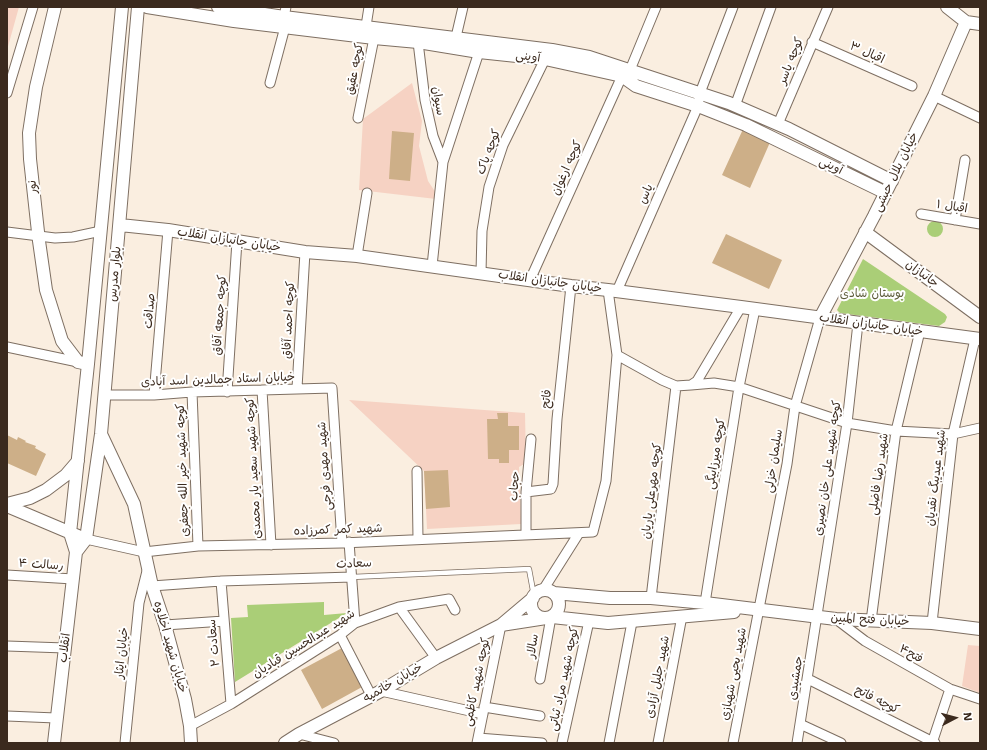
<!DOCTYPE html>
<html>
<head>
<meta charset="utf-8">
<style>
  body { margin:0 }
  #map { position:relative; width:987px; height:750px; overflow:hidden; background:#faeee0; font-family:"Shantell Sans",sans-serif }
  canvas { display:block }
  .frame { position:absolute; inset:0; border:8px solid #3b2a1e; pointer-events:none }
  .north { position:absolute; left:935px; top:698px; width:40px; height:40px; -webkit-text-stroke:3px #fff; paint-order:stroke; rotate:84deg; font-size:11px; font-weight:700; line-height:16px; text-align:center; color:#3b2a1e }
  .north::after { content:''; display:block; margin:auto; width:14px; height:18px; background:#3b2a1e; clip-path:polygon(50% 0,100% 100%,50% 72%,0 100%) }
</style>
</head>
<body>
<div id="map">
<canvas width="987" height="750"></canvas>
<div class="frame"></div>
<div class="north">N</div>
</div>
<script>
const context = document.querySelector('canvas').getContext('2d');
context.lineJoin = 'round';
function paint(path, color) { context.fillStyle = color; context.fill(path, 'evenodd'); }
const shape = rows => new Path2D(rows.map(r => 'M' + r).join(''));
function strokePath(path, color, width, dash) { context.strokeStyle = color; context.lineWidth = width; context.lineCap = dash ? 'butt' : 'round'; context.setLineDash(dash || []); context.stroke(path); }
function drawText(font, color, halo, rows, align = 'center') {
  context.font = font + ' "Shantell Sans","Playpen Sans Arabic",sans-serif'; context.lineWidth = 4; context.setLineDash([]); context.textBaseline = 'middle'; context.strokeStyle = halo; context.fillStyle = color; for (const [text, x, y, turn = 0] of rows) {
    context.save(); context.translate(x, y); context.rotate((+turn || 0) * Math.PI / 180); context.textAlign = isNaN(turn) ? turn : align; if (halo) context.strokeText(text, 0, 0); context.fillText(text, 0, 0); context.restore();
  }
}
const built = shape([
  [7,7,19,7,7,50],
  [412,83,422,121,419,146,428,181,436,193,436,199,359,190,363,119],
  [349,400,525,413,526,463,519,467,521,524,427,529,424,471],
  [968,645,980,646,980,693,962,686]
]);
const green = shape([
  '927 229a8 8 0 1 1 16 0a8 8 0 1 1-16 0Z',
  [863,259,945,314,947,317,945,322,939,326,840,313,837,310],
  [324,602,324,615,347,613,235,682,231,618,248,617,247,605]
]);
const building = shape([
  [744,127,771,140,750,188,722,175],
  [392,131,414,133,410,181,389,179],
  [726,234,782,260,769,289,712,263],
  [497,413,508,413,508,426,519,426,519,450,509,450,509,463,499,463,499,459,488,459,487,419,498,419],
  [7,435,17,440,18,437,26,441,25,442,36,446,35,448,46,454,36,476,7,463],
  [448,470,450,507,426,509,424,471],
  [342,648,362,687,322,709,301,670]
]);
const lane = shape([
  [352,577,529,569,534,596]
]);
const street = shape([
  [461,40,456,37,463,7],
  [418,42,425,100,433,136,443,162],
  [812,42,912,86],
  [270,83,285,27,284,17,286,7],
  [7,93,33,7],
  [934,96,980,118],
  [735,106,771,7],
  [358,118,374,38,366,26,369,7],
  [778,124,828,7],
  [921,214,980,224],
  [955,220,965,160],
  [7,232,55,238,73,237,101,231],
  [357,256,367,193],
  [432,266,443,162,479,52,475,49],
  [481,273,482,231,489,187,503,145,545,59,547,56],
  [530,280,622,76,630,70,656,7],
  [608,290,617,355,662,380,676,386,691,385,697,381,741,307],
  [617,291,698,106,700,93,733,7],
  [7,347,78,362],
  [691,385,714,383,739,387,847,423,896,431,953,434,980,428],
  [297,388,305,252],
  [262,390,271,545],
  [192,392,198,546],
  [227,392,237,241],
  [104,395,154,395,192,392,332,388,342,543],
  [154,395,168,230],
  [417,471,418,539],
  [526,492,551,489,553,484,557,419,571,286],
  [526,534,526,492,531,439],
  [86,539,144,552,198,546,342,543,593,532,606,481,617,355],
  [349,542,355,623],
  [7,575,73,579],
  [221,581,231,704],
  [152,586,221,581,352,577],
  [543,590,579,533],
  [651,598,676,386],
  [705,603,739,387,755,309],
  [399,607,436,658],
  [836,619,865,641,950,689,980,699],
  [871,621,896,431,920,331],
  [932,623,953,434,975,339],
  [165,625,224,621],
  [340,635,371,695],
  [7,646,65,648],
  [540,679,551,617],
  [808,679,935,743],
  [381,691,483,714],
  [484,707,540,716],
  [7,716,56,718],
  [800,724,841,743],
  [190,726,231,704,340,635,355,623,399,607,449,599,455,610],
  [299,734,334,743],
  [478,738,542,743],
  [125,743,139,603,147,571],
  [477,743,501,625],
  [562,743,589,621],
  [609,743,632,622],
  [658,743,682,616],
  [733,743,787,464,795,406,820,318],
  [797,743,847,423,858,323],
  [932,743,950,689]
]);
const secondary = shape([
  [55,7,36,87,29,133,30,159,39,241,46,290,62,341,78,362,88,364],
  [147,7,234,21,374,38,418,42,479,52,545,59,622,76,636,86,698,106,746,125,886,193],
  [218,7,284,17,552,50,589,57,729,103,789,129,892,181],
  [947,7,966,22,980,24],
  [120,225,168,230,305,252,357,256,571,286,608,290,741,307,980,339],
  [865,232,980,317],
  [820,318,874,216,934,96,966,22],
  [101,434,134,504,152,586,165,625,185,699,190,726,191,743],
  [7,504,30,498,46,490,66,475,78,461],
  [7,506,78,536],
  [76,552,86,539,101,434,138,7],
  '531 604a14 14 0 1 1 28 0a14 14 0 1 1-28 0Z',
  [554,593,610,598,651,598,705,603,836,619,932,623,980,629],
  [552,617,608,623,734,612],
  [501,625,546,618],
  [54,743,76,552,70,533,88,364,122,7],
  [285,743,299,734,381,691,436,658,501,625,533,598]
]);
const streetNames = [
  ["اقبال ۳",867,53,24],
  ["آوینی",528,57,7],
  ["کوچه یاسر",791,61,-68],
  ["کوچه عقیق",355,69,-79],
  ["سیوان",438,101,80],
  ["کوچه پاک",489,152,-69],
  ["آوینی",831,166,26],
  ["کوچه ارغوان",567,168,-66],
  ["خیابان بلال حبشی",896,172,-64],
  ["نور",33,187,-96],
  ["یاس",646,194,-66],
  ["اقبال ۱",952,207,9],
  ["خیابان جانبازان انقلاب",229,240,9],
  ["بلوار مدرس",115,274,-85],
  ["جانبازان",922,274,36],
  ["خیابان جانبازان انقلاب",550,282,8],
  ["صداقت",150,311,-85],
  ["کوچه جمعه آفاق",220,315,-86],
  ["کوچه احمد آفاق",289,320,-87],
  ["خیابان جانبازان انقلاب",871,325,8],
  ["خیابان استاد جمالدین اسد آبادی",218,380,-2],
  ["فاتح",547,399,-84],
  ["کوچه میرزابیگی",716,454,-81],
  ["سلیمان خزلی",774,461,-81],
  ["شهید مهدی فرجی",325,466,-94],
  ["کوچه شهید سعید یار محمدی",254,468,-93],
  ["کوچه شهید علی خان نصیری",828,468,-82],
  ["کوچه شهید خیر الله جعفری",183,470,-92],
  ["شهید رضا فاضلی",879,474,-82],
  ["شهید عیدیبگ نقدیان",936,478,-83],
  ["حجاب",515,486,-86],
  ["کوچه مهرعلی یاریان",652,491,-83],
  ["شهید کمر کمرزاده",338,530,-2],
  ["سعادت",354,564,-2],
  ["رسالت ۴",41,565,4],
  ["خیابان فتح المبین",870,620,3],
  ["سعادت ۲",214,643,-95],
  ["شهید عبدالحسین قبادیان",304,644,-32],
  ["سالار",533,646,-80],
  ["خیابان شهید اخلاوه",170,647,74],
  ["انقلاب",65,648,-83],
  ["خیابان ایثار",122,653,-84],
  ["فتح۴",911,654,29],
  ["شهید یحیی شهبازی",734,674,-79],
  ["شهید جلیل آزادی",658,677,-79],
  ["جمشیدی",796,678,-81],
  ["کوچه شهید مراد ثباتی",564,679,-78],
  ["کوچه شهید کاظمی",477,682,-78],
  ["خیابان خاتمیه",393,683,-30],
  ["کوچه فاتح",877,700,27]
];
const parkNames = [
  ["بوستان شادی",872,294]
];
paint(built, '#f6d2c3');
paint(green, '#aace77');
paint(building, '#cdaf88');
strokePath(lane, '#7e6f62', 6);
strokePath(street, '#7e6f62', 11);
strokePath(secondary, '#7e6f62', 14);
strokePath(lane, '#fff', 4.5);
strokePath(street, '#fff', 9);
strokePath(secondary, '#fff', 12);
drawText('12px', '#3b2a1e', '#fff', streetNames);
drawText('12px', '#5c5b39', '#fff', parkNames);
</script>
</body>
</html>
